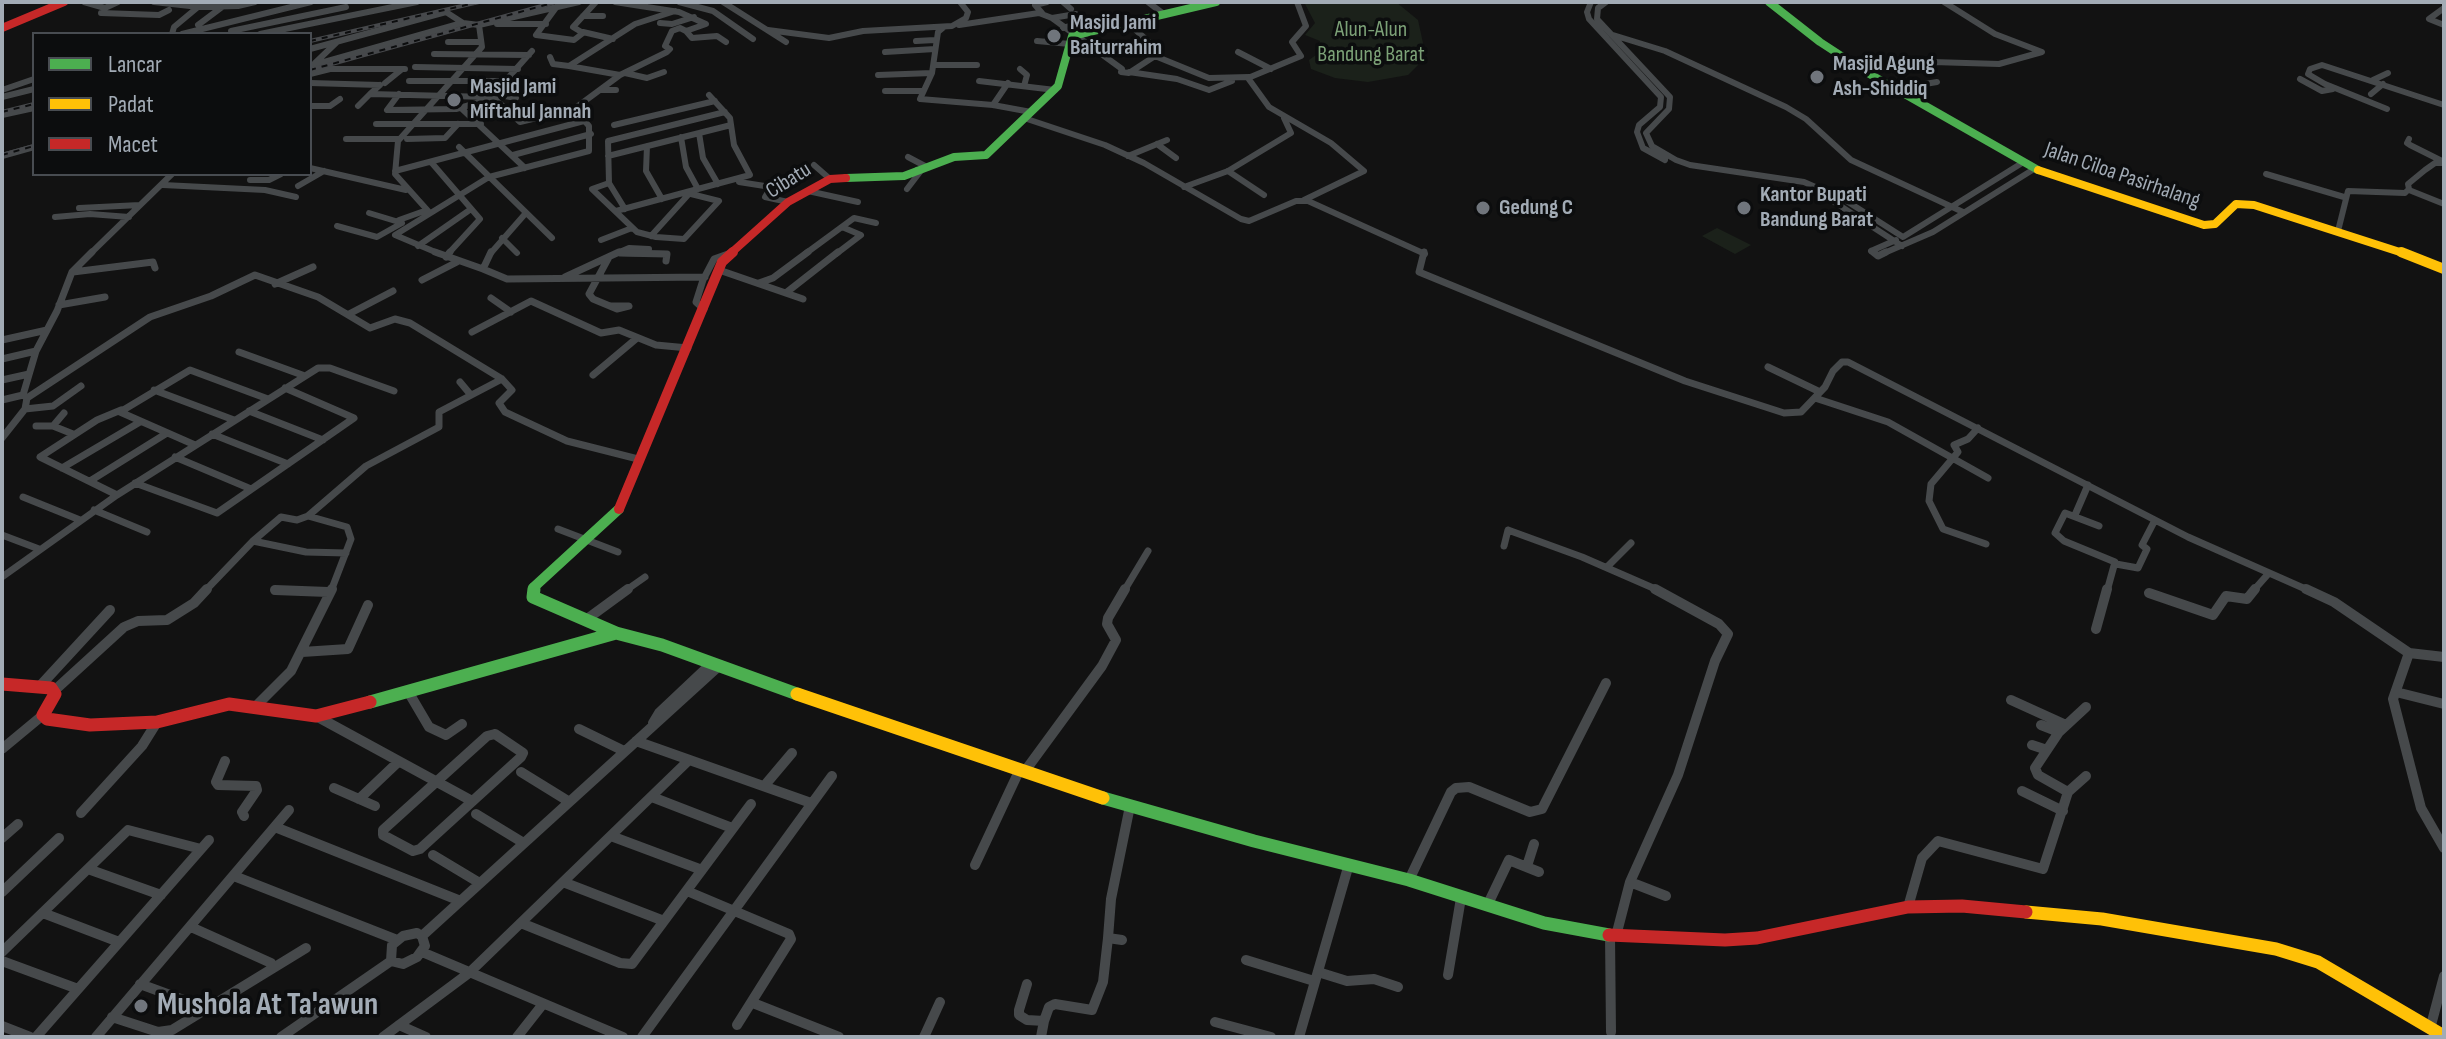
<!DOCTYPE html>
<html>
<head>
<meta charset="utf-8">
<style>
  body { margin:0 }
  #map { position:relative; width:2446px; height:1039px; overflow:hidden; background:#121212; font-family:"Sofia Sans Condensed",sans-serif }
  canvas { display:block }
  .frame { position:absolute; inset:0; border:4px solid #a2abb5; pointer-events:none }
  .legend { position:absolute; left:32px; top:32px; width:280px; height:144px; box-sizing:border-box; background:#0c0d0e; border:2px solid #484c51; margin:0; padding:10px 14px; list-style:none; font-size:24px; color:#a2abb5 }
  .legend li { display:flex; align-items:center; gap:16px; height:40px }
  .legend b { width:40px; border:2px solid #484c51 }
</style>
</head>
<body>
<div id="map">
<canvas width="2446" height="1039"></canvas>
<div class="frame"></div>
<ul class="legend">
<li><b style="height:10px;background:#4caf50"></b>Lancar</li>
<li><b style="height:10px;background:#ffc107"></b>Padat</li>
<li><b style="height:10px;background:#c62828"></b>Macet</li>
</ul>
</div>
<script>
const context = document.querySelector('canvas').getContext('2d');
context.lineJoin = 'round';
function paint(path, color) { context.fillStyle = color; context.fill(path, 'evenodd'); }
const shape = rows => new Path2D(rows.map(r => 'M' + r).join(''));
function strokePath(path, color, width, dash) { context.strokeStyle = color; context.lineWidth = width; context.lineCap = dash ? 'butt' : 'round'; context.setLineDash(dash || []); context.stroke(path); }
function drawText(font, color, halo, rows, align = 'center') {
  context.font = font + ' "Sofia Sans Condensed",sans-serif'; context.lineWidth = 7; context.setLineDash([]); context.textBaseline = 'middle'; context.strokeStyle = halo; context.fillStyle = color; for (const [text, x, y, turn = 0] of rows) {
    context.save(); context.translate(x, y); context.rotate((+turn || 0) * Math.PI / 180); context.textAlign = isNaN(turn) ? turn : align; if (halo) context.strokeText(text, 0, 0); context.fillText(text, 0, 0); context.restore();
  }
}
const green = shape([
  [1304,2,1396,2,1418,20,1423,43,1418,65,1408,75,1368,82,1335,78,1311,69,1309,60,1316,55,1320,41,1305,35,1315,23],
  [1717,228,1751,245,1735,254,1702,236]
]);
const streetFar2 = shape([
  [84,2,105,8,118,2],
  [154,2,199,7,238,6,255,2],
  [679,2,713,11,753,39],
  [723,2,786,42],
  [1063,2,1071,9],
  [1148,2,1165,15],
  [1297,2,1306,26,1292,42,1301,56,1248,78,1269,107,1331,143,1364,171,1304,200],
  [1591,2,1587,12,1589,19,1661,97,1660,107,1639,125,1637,132,1643,148,1665,160],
  [1606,2,1598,8,1597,19,1670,97,1669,109,1646,133,1652,146,1676,160,1690,165,1804,182,1845,200,1903,237,2022,163],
  [558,5,536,35,574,40,583,33,573,27,596,2],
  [2444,8,2429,19,2444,25],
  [101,13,159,15,169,10],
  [1042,13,1035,5,1047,2],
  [583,16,603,16],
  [660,23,672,24,694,17],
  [1128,23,1150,43,1155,56],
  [497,24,546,24],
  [198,25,222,7],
  [959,25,1039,13,1052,18],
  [944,27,938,32,932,73,920,99,993,105,1031,112],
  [1063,28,1077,24],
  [1094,28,1076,14,1052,18,1122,69,1121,72,1129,73,1155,56,1209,78,1249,77],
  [768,30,829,38,863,31,952,26,966,18,968,12,960,2],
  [231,31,346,7],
  [686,31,692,38,717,36,726,42],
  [583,32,613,39],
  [172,34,174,27,198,7],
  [182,34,311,2],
  [260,34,417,2],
  [1613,35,1665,51,1786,107,1806,119,1851,160,1963,212],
  [916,41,935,40],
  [1037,41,1070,44],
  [448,42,481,42],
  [310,49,446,12,463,23,479,25,579,2],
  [885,52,935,49],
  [1238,52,1271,69],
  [434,54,529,55],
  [550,57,553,64,569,66],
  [315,63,337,42],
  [934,65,977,65],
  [310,66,462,23],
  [415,67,518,69],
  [1020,69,1027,75,1024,86],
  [1129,72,1177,79,1209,90,1232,81],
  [1866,72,1933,62,1999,64,2042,52,1995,34,1944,2],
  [625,73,647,78,664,72],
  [310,74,330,69,405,69],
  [620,75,569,66,635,24,675,11],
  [878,75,932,73],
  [2300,79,2322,91,2333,89],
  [2373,80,2388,73],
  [409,81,506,81],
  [979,81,1055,90],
  [310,83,380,85],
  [385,83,401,70],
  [380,85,370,94,489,97],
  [1895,89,1937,82],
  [2,90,34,79],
  [600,90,616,90],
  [885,91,923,91],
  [399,94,387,110,456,109,494,98,491,97,532,51],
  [494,94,516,98],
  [2371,94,2383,84],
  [2,97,34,89],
  [494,98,520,122,574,109,620,75,667,52,670,49,665,46,672,31,680,28,686,31,706,24,679,12,615,2],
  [993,105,1008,83],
  [310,106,330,106,340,99],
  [358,106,370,94],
  [461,108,525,168],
  [2387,109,2325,84,2308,74,2310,69,2322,65,2444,105],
  [2,115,34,108],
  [1024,118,1105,145,1144,163,1241,219,1249,221,1296,201,1308,201,1425,254],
  [376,124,481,124],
  [614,125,715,101],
  [699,133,703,158,718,184],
  [681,137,686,167,698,189],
  [346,139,399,139],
  [407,139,445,138,458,124],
  [2409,139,2407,143,2410,145,2444,162],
  [1157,144,1176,158],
  [647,146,646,171,662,199],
  [459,147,552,238],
  [513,155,591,134],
  [2,156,34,147],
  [608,156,731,125],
  [1128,156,1167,140],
  [908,157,925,166],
  [431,162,480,219,448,254],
  [814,165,830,179],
  [310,168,406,190],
  [395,171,584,121],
  [1228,171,1264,195],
  [2266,174,2344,197],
  [250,180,269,180,281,174],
  [739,182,771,187,765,197,788,202],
  [609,183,592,189,637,232,656,237,684,239,719,201,687,193],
  [163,185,265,190,296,197],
  [298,186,324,171],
  [1184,187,1228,171,1291,133,1284,118],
  [907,189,920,172,917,170],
  [2409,190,2444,204],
  [808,191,858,202],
  [1825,196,1902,246],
  [79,208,140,205],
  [625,209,609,183,608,141,725,112],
  [616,211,750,175,734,145,730,118,709,95],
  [429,212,395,174,398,141,482,47,479,25],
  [369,213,402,223],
  [55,217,90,214,129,217],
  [399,220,427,210],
  [337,226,377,237,402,223],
  [2338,231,2348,191,2405,193,2409,189,2408,184,2425,170,2435,163,2444,163],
  [651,236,688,195],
  [502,238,517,253],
  [601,240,632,228],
  [418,246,471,209],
  [1871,251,1876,254],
  [1871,251,1896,240],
  [620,253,667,254],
  [90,254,172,174],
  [440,254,395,235,489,177,589,151,589,126,574,109],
  [490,254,525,214],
  [615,254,629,248,649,249,648,253],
  [805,254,854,218,876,223],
  [836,254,861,235,842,227],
  [1882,254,1933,232,2034,169]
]);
const streetFar1 = shape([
  [435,252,483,269],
  [491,252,483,269,507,279,705,277],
  [1424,252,1419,272,1685,381,1784,413,1801,412,1825,387,1833,371,1842,362,1848,362,2188,537,2310,591],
  [1873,252,1878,256,1886,252],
  [620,253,667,254,666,261],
  [446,257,450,252],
  [609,257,589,294,593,299,617,309,629,306,611,306],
  [719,270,803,299],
  [73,272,153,262,155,268],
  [565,277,619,252],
  [422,280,457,262],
  [759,283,773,278,808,252],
  [275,284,313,267],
  [787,292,838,252],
  [491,298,511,312],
  [59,305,105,297],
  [704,309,696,302,703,280,714,259,728,254],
  [349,314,393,291],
  [472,332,531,301,601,333,619,330,656,345,688,348],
  [2,340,47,330],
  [239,352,305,376],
  [2,359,36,351],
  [1768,367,1820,392],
  [593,375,637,338],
  [2,380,29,374],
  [460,382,470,394],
  [154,390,234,420],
  [27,398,150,317,211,296,255,275,318,297,370,328,395,319,410,323,502,379,512,390,499,403,505,412,567,441,638,459],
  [1815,398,1888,422,1988,478],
  [2,400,23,395],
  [25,409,53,406,81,386],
  [249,411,323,440],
  [36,426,53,426,73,434],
  [53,426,64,413],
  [1978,428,1968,439,1954,445,1958,452,1931,484,1929,501,1943,529,1986,544],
  [212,434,288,464],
  [2,438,25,409,27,398,23,395,36,351,57,311,72,272,92,252],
  [195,445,120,412,190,370,268,399],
  [175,457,251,489],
  [62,468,140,422],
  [90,481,167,433],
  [135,483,217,513,354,418,285,388],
  [117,495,40,457,97,420,121,410],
  [23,497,80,520],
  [94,510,147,532],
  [2075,515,2088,485],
  [308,516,366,466,439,427,439,412,502,379],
  [2099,526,2065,513,2055,533,2064,541,2115,562,2107,591],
  [558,529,618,552],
  [2,535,39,549],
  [253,541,306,552,346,553],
  [1504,546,1508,530,1582,557,1660,591],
  [2116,564,2138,568,2147,549,2142,545,2155,520],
  [1607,567,1631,543],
  [2,577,117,495,318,368,330,368,394,391],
  [275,590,315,591],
  [205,591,253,541,281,517,297,520,308,516,347,527,351,539,331,591],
  [625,591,645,577],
  [1124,591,1148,551],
  [2253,591,2269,573]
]);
const street = shape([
  [2306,589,2334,602,2409,653,2444,657],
  [275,590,328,592],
  [2149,593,2213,615,2226,596,2247,599,2255,589],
  [587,619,628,589],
  [2096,629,2107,589],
  [302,652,348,649,368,605],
  [2409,653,2393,699,2421,808,2444,848],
  [40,686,110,610],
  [55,690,124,627,138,621,167,620,194,603,207,589],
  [2396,692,2444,704],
  [409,693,429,727,446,735,462,724],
  [2011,700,2066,725],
  [257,705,291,671,332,589],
  [316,716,472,801],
  [653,723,659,713,712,663],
  [2041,725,2059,732],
  [579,729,624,751],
  [495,734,523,753,521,757,420,849,413,851,383,835,383,830,487,736,495,734],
  [636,741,811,803],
  [2032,745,2047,750],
  [2,749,43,715],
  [225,761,216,782,218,785,256,786,257,790,242,812,244,816],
  [1025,771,1102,666,1116,640,1107,624,1108,618,1125,589],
  [521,772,568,801],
  [765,785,792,753],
  [334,788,375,806],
  [2022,791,2063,811],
  [2068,792,2038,775,2035,768,2059,732,2086,707],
  [652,797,732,828],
  [359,799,399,761],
  [81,813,142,746,157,722],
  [476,814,522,842],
  [275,827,458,900],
  [611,836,702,870],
  [2,838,18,824],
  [433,855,478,882],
  [975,865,1020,769],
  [1527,866,1534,844],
  [88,869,161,895],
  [234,876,397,940],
  [1409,880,1451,792,1456,788,1469,787,1530,812,1542,809,1606,683],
  [563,882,664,921],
  [1630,882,1666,896],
  [687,891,789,934,791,939,737,1025],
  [2,892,59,838],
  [1487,906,1509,860,1539,872],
  [1908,907,1922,858,1938,841,2043,869,2068,792,2086,776],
  [43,913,119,942],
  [521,923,620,963,632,964,751,804],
  [191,927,271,963,273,968],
  [417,933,422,936,425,946,417,957,403,964,391,961,392,945,403,936,417,933],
  [1610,935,1611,1032],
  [422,936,720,665],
  [1616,936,1630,882,1678,775,1715,661,1728,634,1719,624,1655,589],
  [1122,940,1108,938,1111,899,1130,806],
  [2,952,128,830,201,849],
  [422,952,623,1037],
  [1246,960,1314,981],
  [2,961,78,989],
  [1318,972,1347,981,1374,979,1398,987],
  [1448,975,1461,898],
  [140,984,208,1009],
  [1027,984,1019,1010,1019,1015,1027,1020,1044,1021,1049,1007,1055,1004,1092,1010,1103,982,1108,938],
  [753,1003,839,1037],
  [112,1017,158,1032,172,1030,306,948],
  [1215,1022,1271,1037],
  [399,1025,426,1037],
  [2,1026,30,1037],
  [2430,1029,2444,976],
  [36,1037,209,840],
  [96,1037,289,810],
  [281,1037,391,961],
  [383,1037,469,973,688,761],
  [517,1037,543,1004],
  [642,1037,832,776],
  [924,1037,940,1002],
  [1041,1037,1044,1021],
  [1299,1037,1349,864]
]);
const fastFar2 = shape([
  [1769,2,1820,42,1866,72,2038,170],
  [846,178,904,176,954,157,986,155,1058,86,1072,36,1216,2]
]);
const fastFar1 = shape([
  [534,591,534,587,619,509]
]);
const fast = shape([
  [534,589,533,597,616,633,662,645,797,694],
  [370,702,616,633],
  [1103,798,1254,841,1409,880,1544,923,1609,935]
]);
const slowFar2 = shape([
  [2038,170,2204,225,2215,224,2236,204,2254,205,2406,254]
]);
const slowFar1 = shape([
  [2401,252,2444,269]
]);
const slow = shape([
  [797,694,1103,798],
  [2026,912,2102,919,2276,949,2318,962,2444,1036]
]);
const jamFar2 = shape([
  [2,28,64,2],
  [730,254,788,202,830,179,846,178]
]);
const jamFar1 = shape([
  [619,509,722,262,733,252]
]);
const jam = shape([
  [2,684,51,688,55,694,43,715,47,719,90,725,157,722,229,704,316,716,370,702],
  [1609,935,1725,940,1757,938,1908,907,1962,906,2026,912]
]);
const rail = shape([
  [310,41,479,2],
  [310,70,556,2],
  [2,112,34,104],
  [2,155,34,146]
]);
const markers = [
  [1054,36,8,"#70757c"],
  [1817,77,8,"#70757c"],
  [454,100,8,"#70757c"],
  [1483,208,8,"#70757c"],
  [1744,208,8,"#70757c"],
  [141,1006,8,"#70757c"]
];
const farPoinames = [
  ["Masjid Jami",1070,23],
  ["Baiturrahim",1070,48],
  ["Masjid Agung",1833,64],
  ["Ash-Shiddiq",1833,89],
  ["Masjid Jami",470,87],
  ["Miftahul Jannah",470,112],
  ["Kantor Bupati",1760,195],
  ["Bandung Barat",1760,220],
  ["Gedung C",1499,208]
];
const farParknames = [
  ["Alun-Alun",1371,30],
  ["Bandung Barat",1371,55]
];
const farStreetnames = [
  ["Jalan Ciloa Pasirhalang",2122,176,19],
  ["Cibatu",789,181,-32]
];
const nearPoinames = [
  ["Mushola At Ta'awun",157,1006]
];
paint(green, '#1b211a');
strokePath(streetFar2, '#46494b', 6);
strokePath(streetFar1, '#46494b', 7);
strokePath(street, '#46494b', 10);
strokePath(fastFar2, '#4caf50', 8);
strokePath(fastFar1, '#4caf50', 10);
strokePath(fast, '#4caf50', 13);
strokePath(slowFar2, '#ffc107', 8);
strokePath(slowFar1, '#ffc107', 10);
strokePath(slow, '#ffc107', 13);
strokePath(jamFar2, '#c62828', 8);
strokePath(jamFar1, '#c62828', 10);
strokePath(jam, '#c62828', 13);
strokePath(rail, '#46484b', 4);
strokePath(rail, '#0c0d0e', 2, [6]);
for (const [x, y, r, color] of markers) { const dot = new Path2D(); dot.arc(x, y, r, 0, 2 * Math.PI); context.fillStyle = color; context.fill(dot); strokePath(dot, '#0c0d0e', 3); }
drawText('bold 22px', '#a2abb5', '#0c0d0e', farPoinames, 'left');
drawText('22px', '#7ca177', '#0c0d0e', farParknames);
drawText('22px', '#a2abb5', '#0c0d0e', farStreetnames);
drawText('bold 32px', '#a2abb5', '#0c0d0e', nearPoinames, 'left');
</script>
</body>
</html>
